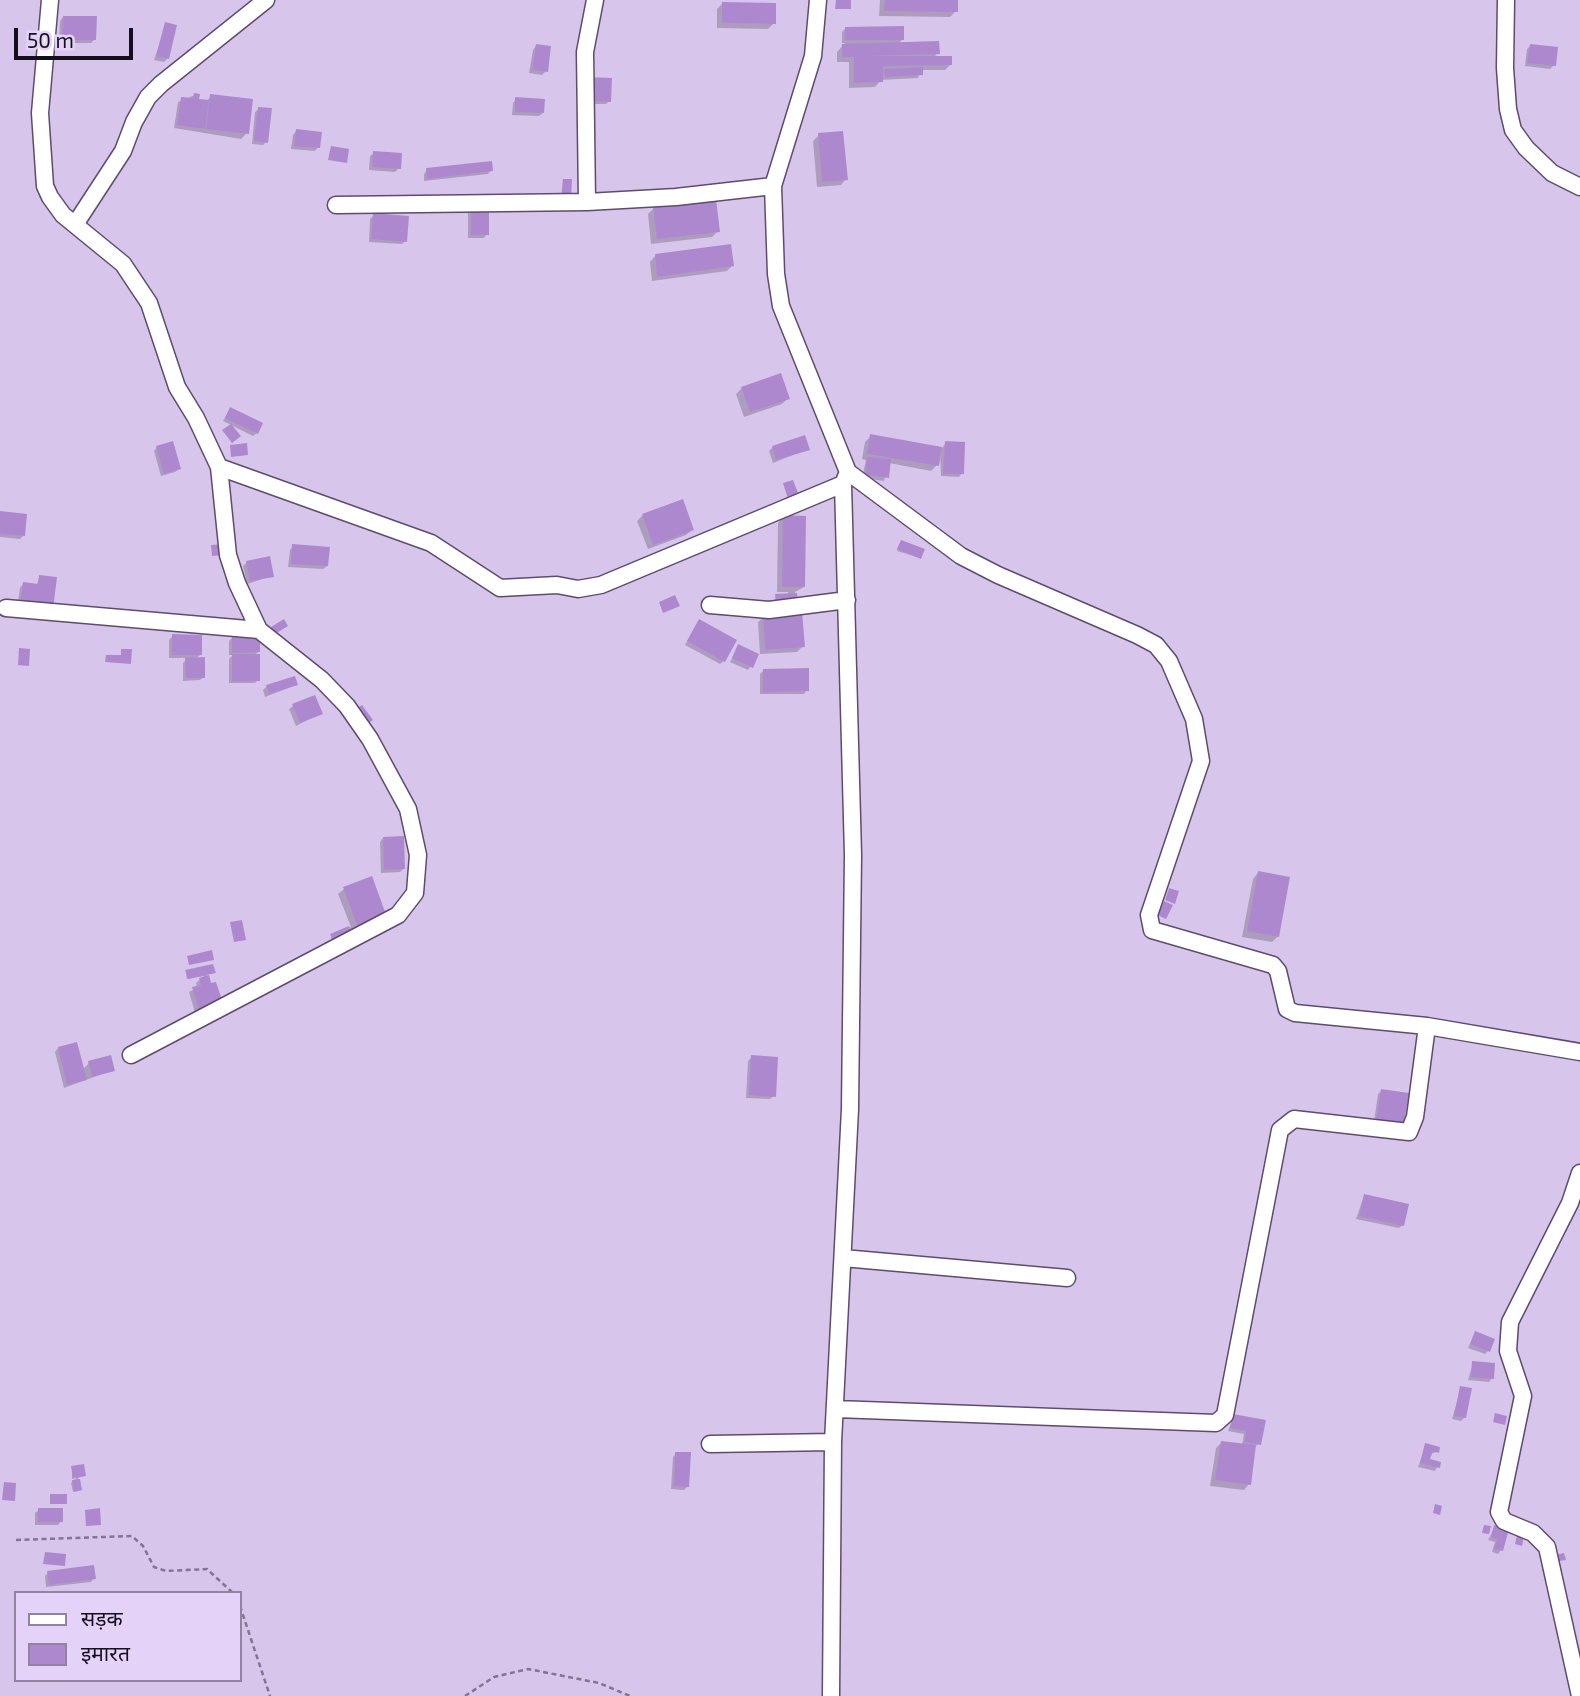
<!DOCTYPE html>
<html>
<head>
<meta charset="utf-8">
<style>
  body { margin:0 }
  #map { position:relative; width:1580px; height:1696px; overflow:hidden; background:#d8c5ec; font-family:"Exo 2","Noto Sans Devanagari",sans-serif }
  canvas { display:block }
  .legend { position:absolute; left:14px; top:1591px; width:228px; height:91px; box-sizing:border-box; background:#e5d2f9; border:2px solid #9284a1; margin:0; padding:9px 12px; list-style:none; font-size:21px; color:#150e1c }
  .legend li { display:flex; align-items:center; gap:14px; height:35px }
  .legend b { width:35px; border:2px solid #9284a1 }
  .scale { position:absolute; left:14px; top:28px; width:119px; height:32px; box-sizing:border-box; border:4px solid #150e1c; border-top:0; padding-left:9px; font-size:21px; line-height:24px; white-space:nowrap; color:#150e1c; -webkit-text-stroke:5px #e5d2f9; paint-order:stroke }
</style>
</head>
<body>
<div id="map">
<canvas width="1580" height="1696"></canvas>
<ul class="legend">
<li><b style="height:9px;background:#fff"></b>सड़क</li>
<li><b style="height:19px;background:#ad88cf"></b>इमारत</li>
</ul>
<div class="scale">50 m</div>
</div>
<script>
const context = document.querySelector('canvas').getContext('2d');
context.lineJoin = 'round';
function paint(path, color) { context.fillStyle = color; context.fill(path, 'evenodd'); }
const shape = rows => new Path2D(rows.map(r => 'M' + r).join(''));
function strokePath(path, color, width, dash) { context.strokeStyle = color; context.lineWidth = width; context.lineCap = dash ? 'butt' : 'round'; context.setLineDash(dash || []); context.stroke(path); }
const shadow = shape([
  [880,0,956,0,956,11,950,17,879,16],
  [723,3,774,23,768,29,717,28,717,9],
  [63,17,94,40,91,43,59,43,60,21],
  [166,24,167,59,164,62,154,60],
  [845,29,903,39,898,44,938,53,933,58,951,64,945,70,921,70,918,78,881,80,875,87,849,88,849,62,837,62,837,52,845,43,842,43,842,32],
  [536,46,546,71,542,75,529,73,533,50],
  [1530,46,1554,65,1550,69,1525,66,1527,49],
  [585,83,609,101,606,104,585,104],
  [195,95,197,100,206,102,211,96,247,133,241,139,174,128,178,102],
  [516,99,543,113,539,116,512,115,513,103],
  [259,109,266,142,263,145,252,144,255,112],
  [296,131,318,147,315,151,291,149,293,135],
  [819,135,846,179,841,185,817,187,813,141],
  [374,153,399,168,395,172,369,170,370,156],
  [427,170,491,170,488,174,424,181,424,174],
  [654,208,718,231,712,237,651,244,648,214],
  [472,209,487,234,484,238,468,238,468,212],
  [374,215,405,241,402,244,369,242,370,219],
  [655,256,732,266,727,271,652,281,650,262],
  [742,388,788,398,782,404,744,417,736,394],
  [230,409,257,433,253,436,223,421],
  [871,436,942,448,946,443,962,473,959,477,941,476,940,450,937,465,931,471,889,463,884,481,862,478,866,460,862,459,865,442],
  [157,447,179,469,175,472,161,476,154,451],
  [773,447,808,449,773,463,769,451],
  [0,513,23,536,20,539,0,537],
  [643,515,692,530,686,535,648,549,637,521],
  [783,517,804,587,795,592,796,603,775,605,776,596,788,595,788,592,777,592,778,523],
  [900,543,920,558,897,551],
  [293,546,327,566,323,569,288,567,290,550],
  [247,562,272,576,247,584,243,566],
  [40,577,56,579,17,608,20,588,23,584,36,586],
  [764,617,803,646,797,652,760,654,758,622],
  [696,625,724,661,720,664,685,645],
  [173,636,200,655,196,659,204,677,200,680,183,681,183,663,188,658,169,658,169,640],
  [233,637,259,651,254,656,258,680,255,683,229,683,229,659,233,655,229,655,229,641],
  [739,646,751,666,748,670,730,662],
  [763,671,807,690,804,694,760,694,760,674],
  [296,685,265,697,263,690,267,686],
  [293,706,321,713,296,726,289,709],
  [383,838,404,868,400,872,381,873,380,842],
  [1258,873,1278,936,1272,942,1242,937,1253,879],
  [344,889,386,920,333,944,331,936,351,927,338,894],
  [186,972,207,975,221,1003,195,1013,189,992,197,988,196,983,204,976,187,979],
  [58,1048,83,1069,89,1063,113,1070,64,1088,55,1052],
  [752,1057,774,1096,770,1099,746,1098,748,1061],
  [1381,1091,1407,1094,1373,1129,1378,1094],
  [1364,1196,1403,1225,1399,1228,1356,1219],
  [1475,1333,1488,1351,1485,1354,1468,1348],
  [1473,1363,1492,1378,1489,1382,1468,1380],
  [1461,1388,1465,1417,1461,1421,1452,1419],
  [1234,1416,1259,1444,1254,1447,1249,1484,1244,1490,1210,1486,1216,1448,1221,1443,1242,1445,1244,1434,1228,1431],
  [1426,1445,1437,1452,1430,1454,1428,1461,1439,1464,1435,1471,1418,1467],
  [676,1454,688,1486,684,1490,671,1489,673,1457],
  [72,1468,84,1476,78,1478,80,1489,73,1492,71,1483,77,1478,72,1479],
  [39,1510,61,1521,58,1525,35,1525,35,1513],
  [1495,1527,1501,1550,1498,1554,1492,1552,1495,1542,1488,1540],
  [48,1573,94,1578,91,1582,46,1587,45,1576]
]);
const building = shape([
  [836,0,851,0,851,9,835,9],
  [885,0,958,0,958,12,884,11],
  [722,2,776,3,776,24,722,23],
  [63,16,97,16,96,40,62,40],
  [165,22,177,25,169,59,156,56],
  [904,26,904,40,845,40,845,27],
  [939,41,940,54,865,56,952,56,952,65,883,66,883,82,854,83,854,57,842,57,842,44],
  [536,44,551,46,548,72,532,70],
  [1530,44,1558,47,1556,66,1527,63],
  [923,67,923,75,885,77,884,69],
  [588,77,612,78,611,102,587,101],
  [194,93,200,94,199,99,209,100,205,129,177,125,181,97,193,98],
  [210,94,253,99,249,134,206,129],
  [515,97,545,99,544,113,515,112],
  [258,107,272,108,268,143,254,141],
  [296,129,322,132,320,148,294,146],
  [843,131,848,180,822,182,818,133],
  [331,146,349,149,347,163,328,160],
  [373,151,402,153,401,169,372,167],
  [492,161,493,171,427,179,426,168],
  [563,179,572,179,571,199,561,199],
  [716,199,720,232,657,239,653,207],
  [471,207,489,207,489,235,471,235],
  [373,213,409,216,407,242,371,239],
  [731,244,734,266,657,277,655,254],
  [781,373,790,399,750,412,741,387],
  [230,407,263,423,258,434,225,418],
  [231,424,241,436,232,443,222,430],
  [870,434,942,447,939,466,867,454],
  [805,435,810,450,776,460,772,446],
  [173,441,181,469,164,474,156,446],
  [945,441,965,442,964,474,943,474],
  [247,443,248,455,231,457,230,445],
  [867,457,891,459,889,478,865,475],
  [793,480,800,498,789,502,783,483],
  [683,499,694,530,653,545,642,514],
  [0,511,27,514,25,536,0,534],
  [783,515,806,516,805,587,782,587],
  [901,540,925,549,921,559,897,549],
  [225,544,226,555,212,556,211,545],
  [292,544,330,547,328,566,291,564],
  [270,556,274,577,250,581,246,561],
  [39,575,57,577,53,609,20,605,23,582,38,584],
  [797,593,798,603,776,605,775,594],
  [675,595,680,606,663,613,659,602],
  [802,612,805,647,765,650,763,615],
  [284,619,288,626,275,634,271,627],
  [699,619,737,640,725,662,687,641],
  [172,634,202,635,202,655,172,655],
  [232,635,260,635,260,652,232,653],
  [738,644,759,654,753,668,732,658],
  [19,648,30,649,29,666,18,665],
  [121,649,132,649,131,664,105,662,106,655,121,655],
  [232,654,260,654,260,681,232,681],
  [205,657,205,678,186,678,185,658],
  [809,668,809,691,763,692,763,669],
  [295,676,298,685,269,694,266,685],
  [315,695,323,714,300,723,292,704],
  [362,705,373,720,366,725,355,710],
  [404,836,405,869,384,870,383,837],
  [1258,871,1290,877,1279,937,1247,931],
  [372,876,388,920,359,931,343,887],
  [1169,888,1179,891,1175,904,1165,900],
  [1164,901,1173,905,1166,919,1157,915],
  [242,920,246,940,234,942,230,922],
  [349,926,353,936,334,944,330,934],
  [212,950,214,960,189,965,187,956],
  [213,964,216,973,188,979,185,970],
  [209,975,211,983,216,982,223,1003,199,1011,192,987,201,985,199,978],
  [77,1042,87,1080,67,1085,58,1047],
  [111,1055,115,1071,92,1077,88,1061],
  [751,1055,778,1057,776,1097,749,1095],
  [1381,1089,1409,1093,1403,1130,1375,1126],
  [1364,1194,1409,1204,1404,1226,1359,1216],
  [1475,1331,1495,1339,1490,1352,1470,1344],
  [1472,1361,1495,1363,1494,1379,1471,1377],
  [1460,1386,1472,1388,1466,1418,1454,1416],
  [1495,1413,1507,1416,1505,1425,1493,1422],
  [1233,1414,1266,1420,1261,1445,1244,1442,1246,1431,1230,1428],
  [1221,1441,1256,1445,1251,1485,1215,1480],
  [1425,1443,1440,1447,1439,1453,1433,1451,1430,1459,1441,1462,1440,1468,1420,1463],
  [675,1452,691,1452,689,1487,674,1486],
  [84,1464,86,1476,73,1478,71,1466],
  [80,1479,82,1490,74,1492,72,1480],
  [4,1482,16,1483,15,1501,2,1500],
  [50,1494,67,1494,67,1504,50,1504],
  [1435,1504,1442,1506,1440,1515,1433,1513],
  [38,1508,63,1508,63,1522,38,1522],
  [100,1508,101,1525,86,1526,85,1510],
  [1484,1525,1491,1526,1489,1534,1482,1533],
  [1494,1525,1509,1529,1503,1551,1494,1549,1497,1539,1491,1537],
  [1517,1535,1524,1536,1522,1546,1515,1544],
  [45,1552,66,1554,65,1566,43,1564],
  [1564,1553,1566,1560,1552,1562,1551,1556],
  [94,1565,96,1579,49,1585,47,1571]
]);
const path = shape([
  [16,1540,132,1536,143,1546,154,1567,166,1571,207,1569,233,1593],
  [240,1606,270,1696],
  [465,1696,494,1677,528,1669,599,1683,630,1696]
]);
const minor = shape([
  [50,0,40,113,45,186,50,197,63,215,123,264,149,303,177,387,196,418,219,467,228,555,237,583,259,630,322,680,347,706,370,739,408,809,418,855,415,893,398,915,131,1055],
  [818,0,813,56,773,186,776,274,781,306,848,472,843,484,853,855,850,1109,833,1442,831,1696],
  [1506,0,1505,68,1508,109,1513,130,1526,148,1552,173,1580,187],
  [587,202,585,52,595,0],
  [336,205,587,202,676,197,773,186],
  [76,223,123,151,134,122,148,97,161,84,266,0],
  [219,467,431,543,500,588,557,585,578,589,601,585,843,484],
  [848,472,961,556,998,575,1137,635,1156,645,1169,661,1194,719,1201,761,1149,915,1152,930,1273,965,1278,971,1287,1009,1295,1013,1427,1026,1580,1052],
  [710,605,769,610,847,600],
  [6,608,259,630],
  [1580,1173,1570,1203,1510,1322,1508,1351,1523,1396,1499,1512,1504,1521,1533,1533,1547,1547,1580,1696],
  [843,1258,1067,1278],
  [836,1409,1216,1423,1225,1415,1280,1130,1294,1119,1409,1132,1415,1117,1427,1026],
  [710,1444,833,1442]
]);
paint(shadow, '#0003');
paint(building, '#ad88cf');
strokePath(minor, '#5d4c6d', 19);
strokePath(path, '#837591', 2.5, [5, 3.5]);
strokePath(minor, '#fff', 16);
</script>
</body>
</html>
